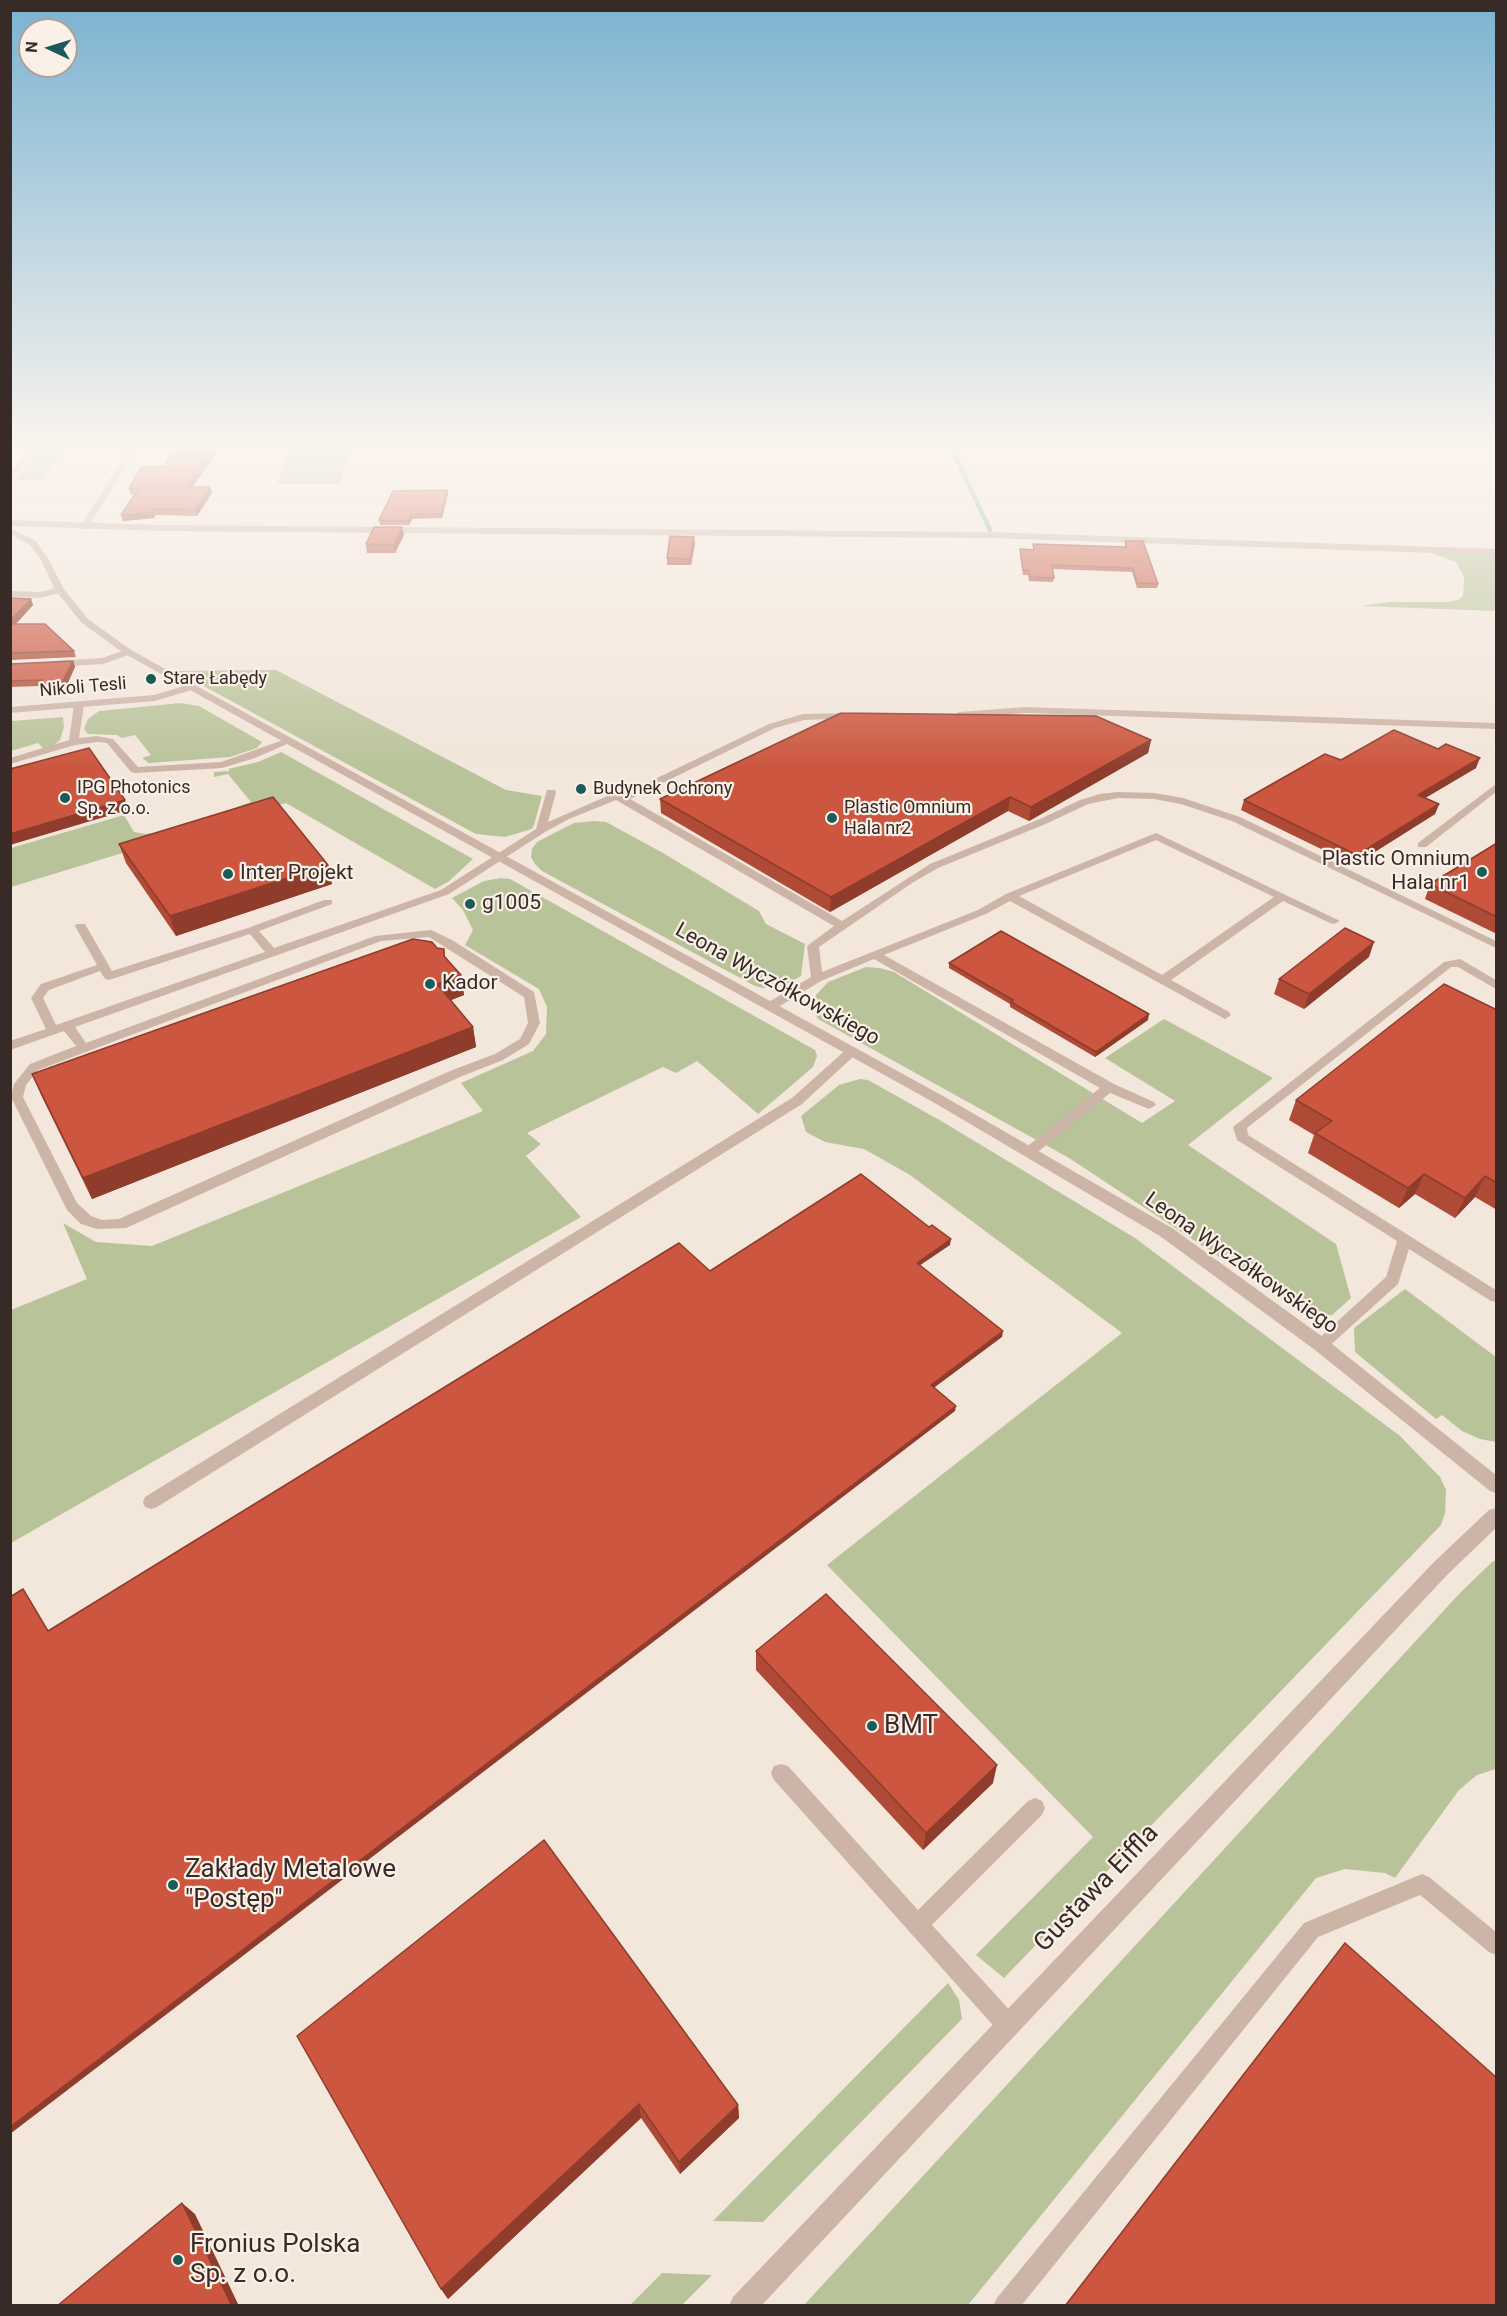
<!DOCTYPE html>
<html>
<head>
<meta charset="utf-8">
<style>
  body { margin:0 }
  #map { position:relative; width:1507px; height:2316px; overflow:hidden; background:#f3e6db; font-family:Roboto,sans-serif }
  canvas { display:block }
  .frame { position:absolute; inset:0; border:12px solid #382b27; pointer-events:none }
  .north { position:absolute; left:18px; top:18px; width:60px; height:60px; box-sizing:border-box; background:#faf0e7; border:2px solid #aca19a; border-radius:50%; rotate:274deg; font-size:16px; font-weight:700; line-height:24px; text-align:center; color:#382b27 }
  .north::after { content:''; display:block; margin:auto; width:21px; height:27px; background:#1a5b5a; clip-path:polygon(50% 0,100% 100%,50% 72%,0 100%) }
</style>
</head>
<body>
<div id="map">
<canvas width="1507" height="2316"></canvas>
<div class="frame"></div>
<div class="north">N</div>
</div>
<script>
const context = document.querySelector('canvas').getContext('2d');
context.lineJoin = 'round';
function paint(path, color) { context.fillStyle = color; context.fill(path, 'evenodd'); }
const shape = rows => new Path2D(rows.map(r => 'M' + r).join(''));
function strokePath(path, color, width, dash) { context.strokeStyle = color; context.lineWidth = width; context.lineCap = dash ? 'butt' : 'round'; context.setLineDash(dash || []); context.stroke(path); }
function drawText(font, color, halo, rows, align = 'center') {
  context.font = font + ' Roboto,sans-serif'; context.lineWidth = 4.5; context.setLineDash([]); context.textBaseline = 'middle'; context.strokeStyle = halo; context.fillStyle = color; for (const [text, x, y, turn = 0] of rows) {
    context.save(); context.translate(x, y); context.rotate((+turn || 0) * Math.PI / 180); context.textAlign = isNaN(turn) ? turn : align; if (halo) context.strokeText(text, 0, 0); context.fillText(text, 0, 0); context.restore();
  }
}
const green = shape([
  [38,445,67,445,45,479,15,480],
  [290,445,351,445,340,484,277,484],
  [1390,548,1496,552,1496,611,1360,606,1390,602,1447,602,1458,600,1463,596,1464,577,1456,562,1429,552],
  [276,670,506,790,542,796,534,825,532,829,505,837,476,834,176,671],
  [181,703,199,706,262,742,257,748,230,757,149,763,142,758,151,755,135,735,122,738,117,735,88,734,84,729,88,719,99,711],
  [63,717,64,727,60,740,54,745,44,749,38,743,11,751,11,721],
  [281,752,473,859,448,882,435,889,286,803,11,887,11,848,124,815,134,832,145,834,177,831,232,815,237,807,251,802,228,774,214,777,214,772,230,771,228,769,258,762],
  [594,821,606,822,663,853,759,911,766,924,805,944,801,976,785,985,763,988,755,986,542,871,535,864,531,857,532,849,537,842,574,823],
  [501,878,510,879,815,1050,817,1056,813,1067,758,1114,697,1061,676,1073,663,1067,527,1133,541,1144,526,1156,581,1217,11,1543,11,1310,87,1279,63,1223,96,1242,152,1246,483,1111,461,1083,533,1051,546,1034,547,1007,539,989,465,945,473,930,463,910,452,898,484,881],
  [866,967,880,968,894,972,1142,1123,1175,1101,1105,1058,1164,1019,1273,1078,1188,1145,1336,1244,1351,1298,1332,1315,1312,1315,1303,1312,1069,1158,818,1019,813,1009,816,995,828,982],
  [860,1079,868,1080,943,1122,1135,1238,1400,1436,1440,1477,1446,1490,1445,1513,1441,1525,1004,1978,976,1955,1093,1837,827,1565,1122,1333,910,1175,864,1149,825,1142,806,1132,801,1116,839,1085],
  [1405,1289,1496,1357,1496,1442,1480,1439,1462,1431,1442,1415,1436,1419,1355,1352,1354,1328],
  [1496,1560,1496,1769,1477,1775,1459,1790,1395,1878,1385,1873,1345,1869,1316,1878,968,2305,804,2305,1459,1594,1492,1562],
  [948,1983,959,2000,962,2019,763,2222,713,2221],
  [662,2273,712,2275,682,2305,630,2305]
]);
const stream = shape([
  [950,445,990,530]
]);
const service = shape([
  [79,702,84,705,79,738,97,736,113,739,138,767,221,762,286,739,294,741,255,758,222,768,135,773,131,772,107,743,97,742,75,745,10,764,10,758,69,740,74,705,79,702],
  [1026,707,1496,723,1496,729,1026,713,959,718,954,715,959,712,1026,707],
  [853,713,858,716,856,718,804,720,775,728,630,799,842,921,930,864,1040,819,1080,800,1100,794,1118,792,1154,793,1183,798,1240,817,1496,941,1496,948,1232,821,1181,804,1154,799,1118,798,1088,804,1048,823,938,868,912,883,819,947,822,972,978,910,1006,894,1156,833,1340,921,1334,924,1330,923,1283,901,1171,980,1229,1012,1231,1015,1225,1019,1010,901,986,914,884,955,1114,1084,1154,1102,1156,1105,1149,1109,1110,1093,1034,1155,1029,1157,1024,1155,1022,1152,1024,1149,1100,1088,874,959,821,981,775,1009,767,1009,765,1006,767,1003,811,977,807,946,834,926,616,800,569,819,545,832,449,894,75,1027,86,1043,375,936,431,930,452,940,534,992,540,1023,529,1044,503,1060,460,1077,126,1228,97,1229,81,1224,67,1210,11,1097,14,1084,30,1064,76,1046,64,1031,10,1050,10,1041,46,1029,31,998,41,984,97,965,75,926,77,924,85,924,112,971,248,928,324,900,332,900,332,904,259,931,274,948,441,890,536,829,547,790,555,790,556,792,548,822,612,794,622,795,769,724,803,714,853,713],
  [1156,840,1274,897,1162,975,1019,896,1156,840],
  [250,934,265,952,56,1025,43,998,49,990,100,971,105,979,109,980,250,934],
  [429,937,524,997,528,1023,520,1039,495,1054,450,1071,119,1219,102,1220,91,1216,77,1203,23,1097,26,1085,38,1070,381,941,429,937],
  [1496,784,1496,792,1426,847,1418,847,1418,843,1496,784],
  [1460,959,1496,980,1496,989,1458,967,1451,967,1247,1128,1248,1135,1496,1290,1496,1302,1491,1301,1409,1249,1398,1284,1326,1349,1321,1351,1316,1349,1313,1345,1316,1341,1386,1277,1397,1241,1237,1140,1233,1127,1444,962,1460,959],
  [852,1047,858,1051,856,1054,802,1104,157,1507,151,1509,145,1507,143,1502,145,1497,792,1098,848,1048,852,1047],
  [781,1764,788,1766,918,1910,1028,1801,1035,1798,1042,1801,1045,1808,1042,1815,932,1925,1015,2016,1018,2024,1015,2032,1007,2035,999,2032,774,1780,771,1773,774,1766,781,1764],
  [1422,1874,1429,1877,1496,1932,1496,1955,1489,1952,1420,1895,1318,1937,1021,2306,993,2306,997,2298,1304,1923,1422,1874]
]);
const minor = shape([
  [30,445,38,445,10,481,10,473,30,445],
  [131,445,139,445,87,529,81,529,80,527,131,445],
  [60,587,63,588,63,592,40,598,10,597,10,591,40,592,60,587],
  [128,649,133,652,131,654,103,664,55,667,50,664,55,661,102,658,128,649],
  [191,684,196,687,195,689,155,701,10,713,10,707,154,695,191,684],
  [1496,1508,1496,1528,1448,1574,761,2306,729,2306,733,2297,1434,1562,1489,1510,1496,1508]
]);
const tertiary = shape([
  [10,520,162,525,988,532,1496,549,1496,555,988,538,162,531,10,526,10,520],
  [10,528,36,541,49,560,64,589,88,619,131,650,943,1096,1172,1228,1327,1340,1496,1475,1496,1493,1490,1491,1315,1350,1160,1236,933,1102,125,654,82,623,55,590,41,560,30,545,10,534,10,528]
]);
const wall = shape([
  [214,457,192,487,210,487,212,493,197,516,156,515,154,518,123,521,135,494,131,495,129,489,166,466],
  [447,490,448,494,442,518,412,519,409,525,380,525,379,520],
  [404,535,395,553,367,553,366,544],
  [1125,541,1158,584,1157,588,1137,588,1132,572,1052,569,1054,578,1053,582,1029,581,1028,575,1023,575,1020,554,1020,549,1033,550,1033,544,1125,547],
  [695,543,691,565,667,565,667,558],
  [10,598,31,599,33,605,16,624,74,651,76,657,10,660],
  [73,661,75,667,64,691,41,692,39,686,10,687,10,664],
  [1151,740,1148,753,1029,821,1008,811,830,912,661,813,660,799],
  [1341,760,1476,768,1425,798,1439,804,1435,814,1354,865,1241,810,1244,800],
  [1497,843,1497,934,1425,899,1430,884],
  [119,844,332,884,176,936,126,863],
  [437,948,444,949,445,958,461,975,464,995,451,1000,473,1027,476,1047,92,1199,41,1095,32,1074],
  [1369,957,1304,1009,1274,994,1279,979],
  [949,963,1148,1020,1095,1057,1010,1007,1010,1004,949,968],
  [1497,1010,1497,1210,1475,1197,1455,1218,1415,1194,1399,1208,1308,1153,1314,1135,1289,1120,1296,1100],
  [756,1651,993,1783,923,1850,756,1670],
  [297,2036,738,2105,739,2118,680,2174,641,2118,448,2299,441,2289]
]);
const shadedWall = shape([
  [216,445,221,445,214,457,188,493,186,487],
  [210,487,212,493,197,516,195,510],
  [447,490,448,494,442,518,441,514],
  [154,509,156,515,154,518,123,521,121,515],
  [411,514,412,519,409,525,408,521],
  [402,527,404,535,395,553,394,545],
  [694,537,695,543,691,565,690,559],
  [31,599,33,605,10,630,10,621],
  [73,661,75,667,64,691,61,685],
  [1151,740,1148,753,1029,821,1031,807],
  [1480,758,1476,768,1415,804,1418,795],
  [1010,797,1008,811,830,912,831,897],
  [125,800,128,810,10,845,10,834],
  [1439,804,1435,814,1354,865,1357,855],
  [328,865,332,884,176,936,170,916],
  [1374,942,1369,957,1304,1009,1309,994],
  [461,975,464,995,441,1004,437,984],
  [1149,1014,1148,1020,1095,1057,1096,1052],
  [473,1027,476,1047,92,1199,83,1178],
  [1424,1174,1415,1194,1399,1208,1408,1188],
  [1485,1176,1475,1197,1455,1218,1465,1198],
  [951,1239,950,1245,916,1268,917,1263],
  [1003,1331,1002,1337,931,1390,931,1385],
  [956,1406,955,1411,10,2134,10,2127],
  [997,1765,993,1783,923,1850,926,1833],
  [639,2104,641,2118,448,2299,441,2289],
  [738,2105,739,2118,680,2174,679,2162],
  [182,2203,195,2214,239,2306,232,2306]
]);
const building = shape([
  [173,445,216,445,186,487,210,487,195,510,154,509,152,512,121,515,139,488,129,489,141,467,166,466,173,445],
  [447,490,441,514,411,514,408,521,379,520,393,491,447,490],
  [374,527,402,527,394,545,366,544,374,527],
  [670,536,694,537,690,559,667,558,670,536],
  [1125,541,1143,541,1158,584,1137,583,1133,568,1052,565,1054,578,1030,577,1029,570,1023,570,1020,549,1034,550,1033,544,1127,547,1125,541],
  [10,598,31,599,10,621,10,598],
  [10,624,45,624,74,651,10,653,10,624],
  [73,661,61,685,39,686,42,680,10,681,10,664,73,661],
  [841,713,1096,716,1151,740,1031,807,1010,797,831,897,660,799,841,713],
  [1394,730,1438,749,1446,744,1480,758,1418,795,1439,804,1357,855,1244,800,1325,754,1341,760,1394,730],
  [89,748,125,800,10,834,10,769,89,748],
  [273,797,328,865,170,916,119,844,273,797],
  [1497,843,1497,917,1430,884,1497,843],
  [1345,928,1374,942,1309,994,1279,979,1345,928],
  [1001,931,1149,1014,1096,1052,1011,1002,1013,1000,949,963,1001,931],
  [413,939,432,942,437,948,444,949,444,956,461,975,437,984,473,1027,83,1178,32,1074,413,939],
  [1444,984,1497,1010,1497,1183,1485,1176,1465,1198,1424,1174,1408,1188,1315,1133,1332,1121,1296,1100,1444,984],
  [861,1174,929,1227,932,1225,951,1239,917,1263,1003,1331,931,1385,956,1406,10,2127,10,1597,23,1589,48,1631,679,1243,710,1271,861,1174],
  [826,1594,997,1765,926,1833,756,1651,826,1594],
  [544,1840,738,2105,679,2162,639,2104,441,2289,297,2036,544,1840],
  [1345,1943,1497,2078,1497,2306,1065,2306,1345,1943],
  [182,2203,232,2306,57,2306,182,2203]
]);
const markers = [
  [151,679,6,"#1a5b5a"],
  [581,789,6,"#1a5b5a"],
  [65,798,6,"#1a5b5a"],
  [832,818,6,"#1a5b5a"],
  [1482,872,6,"#1a5b5a"],
  [228,874,6,"#1a5b5a"],
  [470,904,6,"#1a5b5a"],
  [430,984,6,"#1a5b5a"],
  [872,1726,6,"#1a5b5a"],
  [173,1885,6,"#1a5b5a"],
  [178,2260,6,"#1a5b5a"]
];
const farPoinames = [
  ["Stare Łabędy",163,679],
  ["IPG Photonics",77,788],
  ["Sp. z o.o.",77,809],
  ["Budynek Ochrony",593,789],
  ["Plastic Omnium",844,808],
  ["Hala nr2",844,829]
];
const farStreetnames = [
  ["Nikoli Tesli",83,688,-5]
];
const poiNames = [
  ["Plastic Omnium",1470,860,"right"],
  ["Hala nr1",1470,884,"right"],
  ["Inter Projekt",240,874],
  ["g1005",482,904],
  ["Kador",442,984]
];
const streetNames = [
  ["Leona Wyczółkowskiego",777,985,29],
  ["Leona Wyczółkowskiego",1241,1264,35]
];
const nearPoinames = [
  ["BMT",884,1726],
  ["Zakłady Metalowe",185,1870],
  ["\"Postęp\"",185,1900],
  ["Fronius Polska",190,2245],
  ["Sp. z o.o.",190,2275]
];
const nearStreetnames = [
  ["Gustawa Eiffla",1097,1889,-46]
];
paint(green, '#b9c39a');
strokePath(stream, '#78b2af', 4.5);
paint(service, '#ccb4a6');
paint(minor, '#ccb4a6');
paint(tertiary, '#ccb4a6');
paint(wall, '#af4a36');
paint(shadedWall, '#8f3c2c');
paint(building, '#cc563f');
strokePath(building, '#8f3c2c', 1.5);
const sky = context.createLinearGradient(0, 0, 0, 769);
sky.addColorStop(0, '#7bb3d1');
sky.addColorStop(0.58, '#faf4ef');
sky.addColorStop(1, '#faf4ef00');
context.fillStyle = sky;
context.fillRect(0, 0, 1507, 769);
for (const [x, y, r, color] of markers) { const dot = new Path2D(); dot.arc(x, y, r, 0, 2 * Math.PI); context.fillStyle = color; context.fill(dot); strokePath(dot, '#faf0e7', 2); }
drawText('18px', '#382b27', '#faf0e7', farPoinames, 'left');
drawText('18px', '#382b27', '#faf0e7', farStreetnames);
drawText('21px', '#382b27', '#faf0e7', poiNames, 'left');
drawText('21px', '#382b27', '#faf0e7', streetNames);
drawText('26px', '#382b27', '#faf0e7', nearPoinames, 'left');
drawText('26px', '#382b27', '#faf0e7', nearStreetnames);
</script>
</body>
</html>
